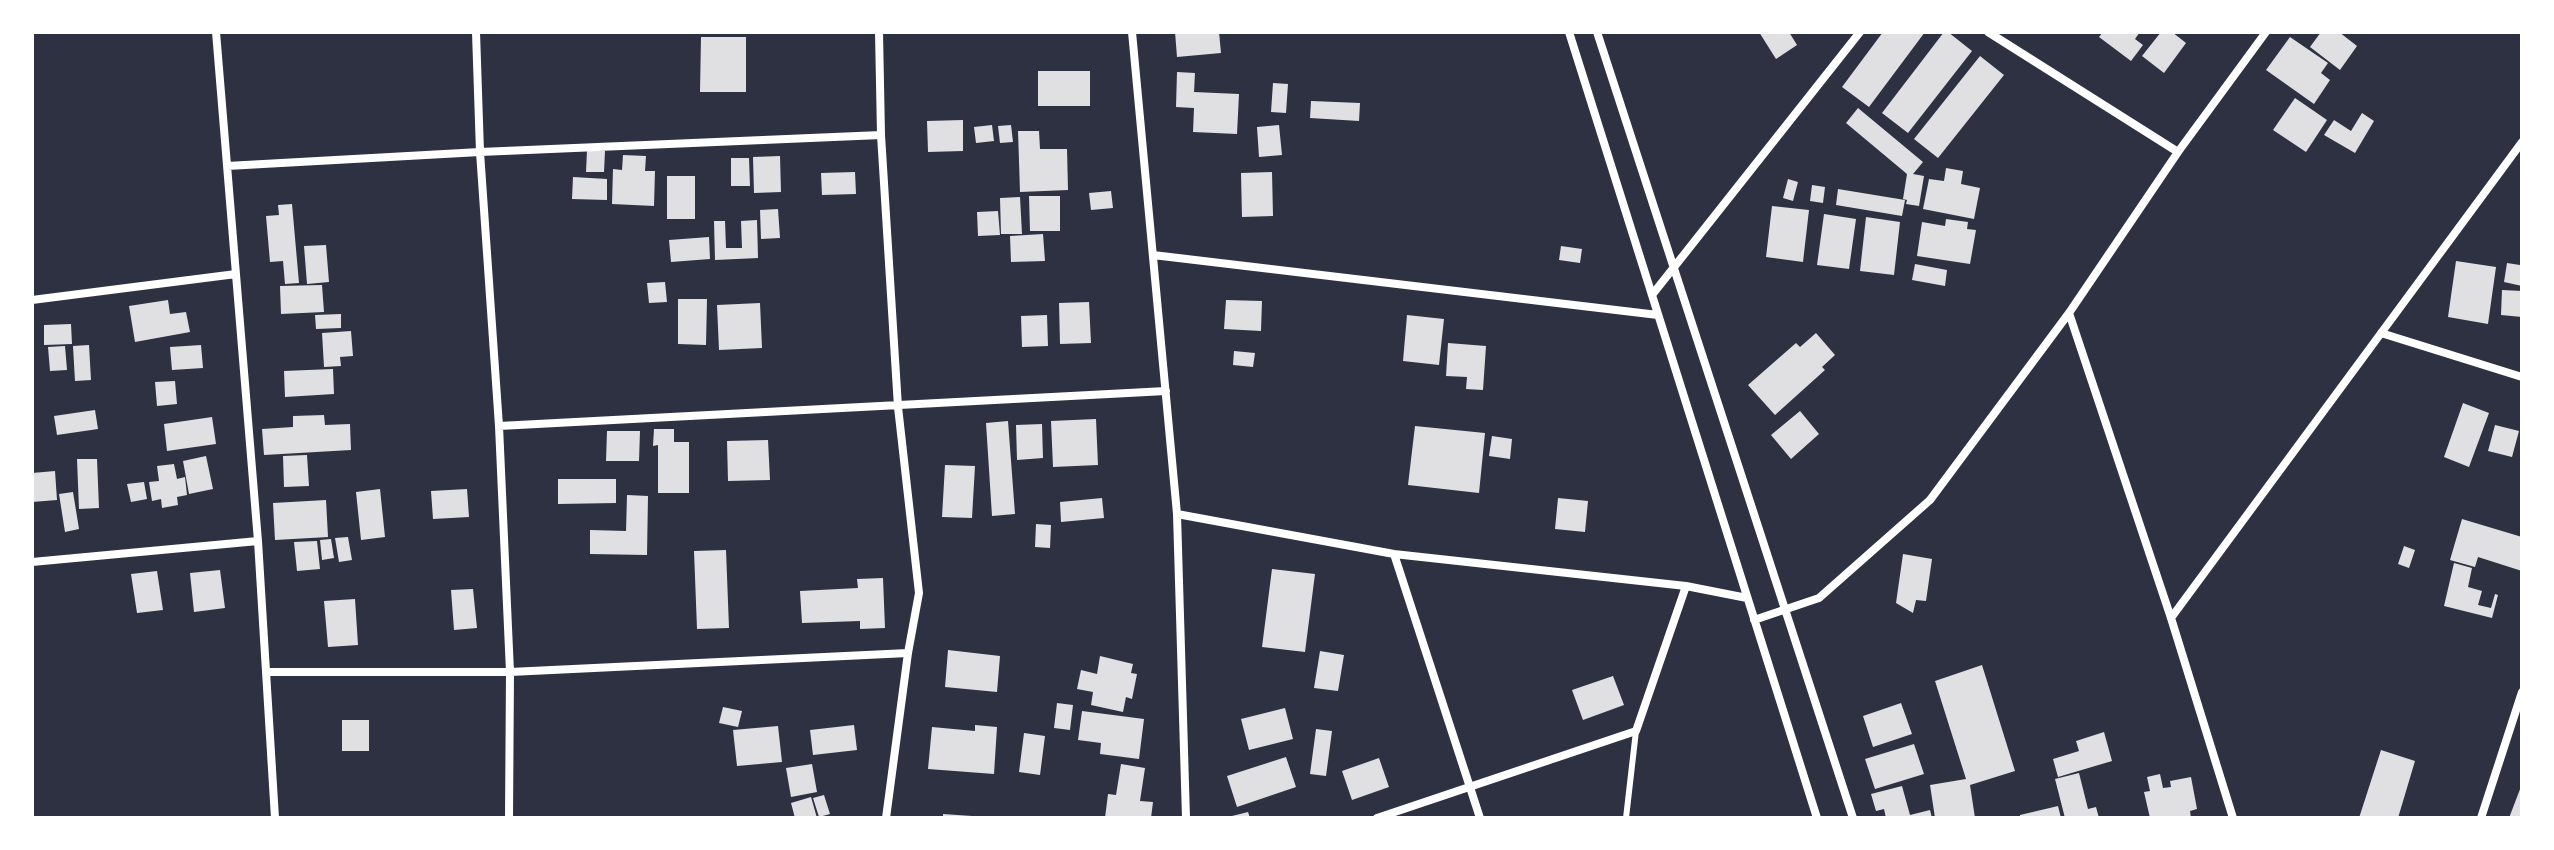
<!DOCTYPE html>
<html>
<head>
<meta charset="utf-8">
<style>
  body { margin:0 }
  #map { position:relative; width:2554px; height:850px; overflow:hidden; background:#2d3142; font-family:"Space Grotesk",sans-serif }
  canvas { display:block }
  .frame { position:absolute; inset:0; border:34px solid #fff; pointer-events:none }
</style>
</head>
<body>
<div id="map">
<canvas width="2554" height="850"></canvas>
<div class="frame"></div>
</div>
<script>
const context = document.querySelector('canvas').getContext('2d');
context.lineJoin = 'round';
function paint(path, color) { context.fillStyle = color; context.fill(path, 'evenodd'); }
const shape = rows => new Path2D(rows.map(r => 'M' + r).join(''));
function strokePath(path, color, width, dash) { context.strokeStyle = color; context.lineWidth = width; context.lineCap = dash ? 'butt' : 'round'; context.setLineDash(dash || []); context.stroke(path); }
const building = shape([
  [1175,32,1219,32,1221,53,1177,57],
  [1759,32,1789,32,1797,45,1776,59],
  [1883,32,1925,32,1869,107,1842,87],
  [1944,32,1948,32,1972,51,1908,133,1882,113],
  [2103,32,2140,32,2135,39,2143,45,2131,61,2099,37],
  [2161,32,2172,32,2186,43,2164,73,2142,56],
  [2321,32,2339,32,2357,46,2340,70,2310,47],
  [701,37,746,37,746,92,700,92],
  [2290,37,2328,63,2321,73,2330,80,2314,104,2266,70],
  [1980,56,2004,75,1938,158,1914,139],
  [1038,71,1090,71,1090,106,1038,106],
  [1177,72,1195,73,1194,92,1239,94,1237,134,1193,132,1194,108,1176,107],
  [1273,83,1288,84,1286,113,1271,112],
  [2295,98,2327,120,2306,152,2273,130],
  [1311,101,1360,103,1359,121,1310,118],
  [1858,108,1923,162,1913,174,1924,176,1919,206,1906,204,1907,200,1903,199,1907,174,1846,123],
  [2362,113,2374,121,2355,153,2324,135,2334,120,2351,131],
  [963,120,963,151,928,152,927,121],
  [992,125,994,141,976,143,974,127],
  [1011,125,1013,142,1000,143,998,126],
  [1279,125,1282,155,1259,157,1257,127],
  [1018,131,1039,131,1040,149,1067,149,1068,190,1020,192],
  [587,150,605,151,604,172,586,172],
  [623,155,646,156,645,171,655,171,654,206,612,204,613,169,622,170],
  [780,156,781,192,754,193,753,157],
  [731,158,749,158,750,186,731,186],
  [1946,168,1963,171,1961,184,1980,188,1974,219,1923,209,1929,179,1944,181],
  [855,172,856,194,822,195,821,173],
  [1272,172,1273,216,1242,217,1241,173],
  [667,176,695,176,695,219,667,219],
  [573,177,607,179,607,200,572,199],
  [1788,179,1798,182,1793,201,1783,198],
  [1812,185,1825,187,1823,203,1810,201],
  [1838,189,1905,200,1902,216,1836,205],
  [1111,191,1113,208,1091,210,1089,193],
  [1029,196,1060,196,1060,231,1030,231],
  [1020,197,1022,234,1001,234,1000,198],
  [292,204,299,283,285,284,283,261,270,262,266,216,279,215,278,205],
  [1772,206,1809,210,1803,262,1766,257],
  [778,209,780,238,761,239,760,210],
  [998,211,1000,235,978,236,977,212],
  [1824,214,1856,219,1849,269,1817,265],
  [1866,217,1900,222,1894,275,1860,271],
  [1946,219,1968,222,1967,229,1976,230,1970,264,1917,256,1922,222,1945,226],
  [757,220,758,258,715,260,714,221,725,221,726,248,742,248,741,221],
  [1043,234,1045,261,1011,262,1010,236],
  [709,237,710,259,671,262,669,240],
  [326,245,329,282,307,284,304,246],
  [1561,246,1582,249,1580,263,1559,260],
  [2456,261,2496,267,2488,324,2448,317],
  [2507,263,2520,265,2522,286,2504,282],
  [1915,264,1947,270,1945,286,1912,280],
  [665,282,667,302,649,303,647,283],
  [322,285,324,312,281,314,280,286],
  [2502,290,2522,291,2522,317,2501,315],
  [678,299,707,299,706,345,678,344],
  [168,300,170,314,186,312,190,332,135,342,129,306],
  [1226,300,1262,301,1261,331,1224,329],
  [1089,302,1091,343,1060,344,1059,303],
  [760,303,762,348,719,350,717,305],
  [341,314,341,328,316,329,315,315],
  [1047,315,1048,346,1022,347,1021,316],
  [1407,315,1444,319,1439,365,1403,361],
  [71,324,72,344,44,345,44,325],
  [351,331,353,356,340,357,341,366,324,367,322,333],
  [1816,333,1835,355,1822,367,1825,370,1775,415,1748,385,1796,343,1800,347],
  [1448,343,1486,346,1483,390,1466,389,1467,377,1446,376],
  [89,345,91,380,75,381,73,346],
  [201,345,203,368,172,370,170,347],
  [65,346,67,370,50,371,48,347],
  [1234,351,1255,353,1253,367,1233,365],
  [333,369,334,394,285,397,284,371],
  [175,381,177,404,157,406,155,382],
  [2463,403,2489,413,2469,467,2444,457],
  [95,410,98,429,57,435,54,416],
  [1800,411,1819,434,1791,459,1771,435],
  [324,415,325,425,350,424,351,450,264,455,262,429,293,427,293,416],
  [212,417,216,444,167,451,164,424],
  [1096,419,1098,465,1053,467,1051,421],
  [1008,421,1015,514,992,516,986,423],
  [1042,424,1043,458,1017,460,1016,425],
  [2495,425,2519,431,2512,457,2488,451],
  [1415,426,1485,433,1479,493,1408,485],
  [654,429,674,429,674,442,689,442,689,493,658,493,658,445,653,446],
  [607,431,640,431,639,461,606,461],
  [1492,436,1512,439,1510,459,1489,456],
  [768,440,770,480,728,481,727,441],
  [307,455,309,486,284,487,283,456],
  [206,456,213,489,189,494,183,461],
  [77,459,97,459,99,508,79,509],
  [174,464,177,479,185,477,187,495,177,497,178,505,162,508,161,499,152,501,149,482,159,481,157,466],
  [945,465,975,466,972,518,942,517],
  [55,471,57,500,32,502,32,473],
  [558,479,616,479,616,503,558,504],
  [144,482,147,499,131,502,127,484],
  [380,489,385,537,361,540,356,492],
  [467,489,469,517,433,519,431,491],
  [73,492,79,529,65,532,59,494],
  [627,495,648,496,647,555,590,554,590,530,626,531],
  [1102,498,1104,518,1061,522,1060,502],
  [1558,498,1588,501,1585,532,1555,529],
  [326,500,328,537,275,540,273,503],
  [2462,519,2522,537,2522,571,2478,557,2475,567,2450,560],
  [1036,524,1051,525,1050,548,1035,547],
  [348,537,352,560,339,562,335,538],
  [331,539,334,558,322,560,320,540],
  [317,541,320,569,297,571,294,542],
  [2404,546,2415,550,2409,568,2398,564],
  [726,550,729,628,697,629,694,551],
  [1903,554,1932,559,1926,601,1916,600,1913,613,1896,603],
  [2454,563,2472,568,2468,587,2482,591,2478,605,2491,608,2495,594,2498,595,2492,618,2444,606],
  [1272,569,1315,574,1305,652,1262,647],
  [220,570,225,608,194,612,190,573],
  [157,571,163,610,137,613,131,574],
  [883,578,885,628,860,629,860,621,802,623,800,591,858,588,857,579],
  [473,589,477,628,454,630,451,590],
  [355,599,358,645,328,647,324,601],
  [948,650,1000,656,997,692,945,687],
  [1320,651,1344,655,1338,691,1314,688],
  [1100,656,1133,664,1131,673,1137,674,1132,699,1126,697,1123,712,1091,705,1093,692,1077,689,1081,670,1097,674],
  [1982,665,2015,771,1970,785,1975,818,1935,818,1930,785,1966,779,1935,681],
  [1613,676,1624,705,1583,720,1572,690],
  [1057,703,1073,705,1070,730,1054,728],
  [1901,703,1912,734,1873,747,1863,716],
  [723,707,742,711,738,727,719,723],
  [1285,708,1293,739,1249,750,1241,719],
  [1082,711,1144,719,1139,759,1100,754,1101,743,1078,740],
  [342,720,369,720,369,751,342,751],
  [854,725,857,750,813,755,810,730],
  [975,725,997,727,994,774,928,769,932,727,975,731],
  [778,726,782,762,737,766,733,730],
  [1316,729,1332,731,1326,776,1310,774],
  [2104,732,2112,761,2058,777,2053,759,2079,751,2076,741],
  [1024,733,1045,736,1040,775,1019,772],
  [1914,744,1924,774,1875,789,1865,759],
  [2381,750,2415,761,2398,818,2359,818],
  [1286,757,1296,787,1237,807,1227,776],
  [1379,758,1389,787,1352,800,1342,771],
  [812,764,817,792,791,797,786,768],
  [1121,764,1145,768,1140,801,1153,802,1151,818,1105,818,1108,794,1116,795],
  [2079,773,2088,809,2096,807,2099,818,2065,818,2055,779],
  [2160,774,2163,788,2171,787,2170,781,2191,777,2197,809,2190,811,2191,818,2150,818,2144,792,2150,791,2147,777],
  [2522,784,2522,818,2509,818],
  [1902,786,1910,815,1930,810,1932,818,1886,818,1884,809,1876,811,1871,794],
  [824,795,830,814,819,817,813,798],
  [811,797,817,818,795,818,791,803],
  [2058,806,2061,818,2020,818,2020,815],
  [1248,812,1250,818,1228,818,1228,817],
  [943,814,972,816,972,818,943,818]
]);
const service = shape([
  [1626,818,1636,731]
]);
const minor = shape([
  [216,32,258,541,275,818],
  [476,32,480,152,499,426,510,672,509,818],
  [879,32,881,135,898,407,919,593,908,653,886,818],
  [1132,32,1177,514,1186,818],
  [1569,32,1817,818],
  [1597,32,1853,818],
  [1988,32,2178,152],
  [227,166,480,152,881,135],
  [1153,255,1658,315],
  [1652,295,1860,32],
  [32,300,236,274],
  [2069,313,2171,618,2233,818],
  [2381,333,2522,377],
  [499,426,1166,391],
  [1177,514,1394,554,1686,586,1747,598],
  [1394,554,1480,818],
  [32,562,258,541],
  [2171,618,2522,142],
  [1754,620,1819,598,1930,500,2069,313,2178,152,2266,32],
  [266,672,510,672,908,653],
  [1377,818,1636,731,1686,586],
  [2481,818,2522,692]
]);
paint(building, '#e0e0e3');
strokePath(service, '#fff', 6);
strokePath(minor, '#fff', 8);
</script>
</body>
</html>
